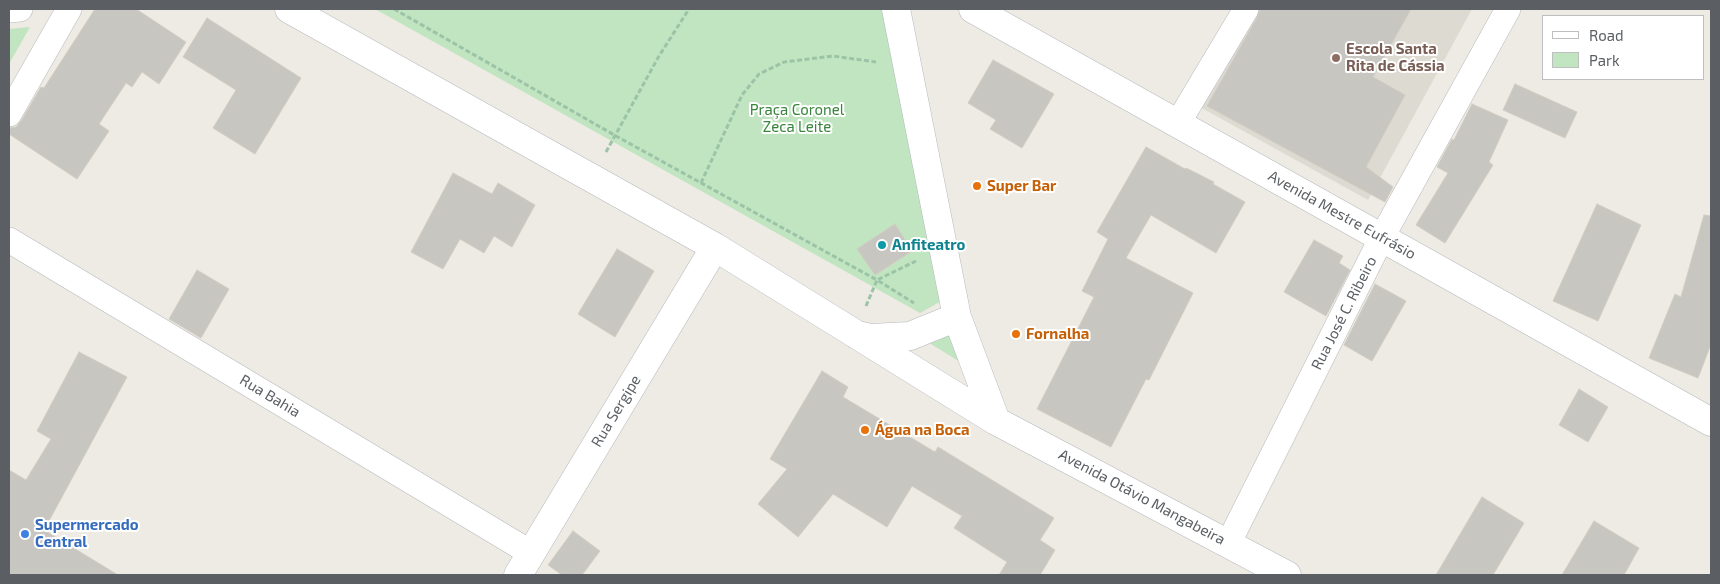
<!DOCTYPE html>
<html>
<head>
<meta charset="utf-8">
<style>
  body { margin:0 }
  #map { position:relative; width:1720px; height:584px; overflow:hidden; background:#edebe3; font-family:"Exo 2",sans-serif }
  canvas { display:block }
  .frame { position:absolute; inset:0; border:10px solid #5b5f63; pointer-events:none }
  .legend { position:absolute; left:1542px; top:15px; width:162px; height:65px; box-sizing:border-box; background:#fff; border:1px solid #bdbfc1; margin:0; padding:6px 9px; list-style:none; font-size:15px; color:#5b5f63 }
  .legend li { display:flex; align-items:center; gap:10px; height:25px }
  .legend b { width:25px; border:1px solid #bdbfc1 }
</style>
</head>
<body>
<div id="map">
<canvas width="1720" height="584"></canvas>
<div class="frame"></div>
<ul class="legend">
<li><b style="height:6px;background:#fff"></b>Road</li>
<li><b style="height:14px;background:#c1e4c1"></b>Park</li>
</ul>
</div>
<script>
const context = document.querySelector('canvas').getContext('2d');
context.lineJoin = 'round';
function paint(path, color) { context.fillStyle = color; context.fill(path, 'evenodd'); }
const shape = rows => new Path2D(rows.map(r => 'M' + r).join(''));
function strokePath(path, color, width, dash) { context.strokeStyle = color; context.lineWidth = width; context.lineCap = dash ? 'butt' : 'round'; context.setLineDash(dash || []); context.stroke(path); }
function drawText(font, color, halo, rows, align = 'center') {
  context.font = font + ' "Exo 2",sans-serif'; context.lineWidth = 4; context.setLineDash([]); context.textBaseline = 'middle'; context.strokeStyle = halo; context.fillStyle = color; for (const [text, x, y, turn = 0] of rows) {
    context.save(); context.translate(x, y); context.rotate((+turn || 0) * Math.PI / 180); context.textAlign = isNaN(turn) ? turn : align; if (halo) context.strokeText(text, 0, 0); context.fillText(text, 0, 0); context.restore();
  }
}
const education = shape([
  [1256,9,1472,9,1368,200,1200,107]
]);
const green = shape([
  [375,9,887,9,945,299,920,313],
  [30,27,9,64,9,29],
  [960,327,965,365,918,336]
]);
const building = shape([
  [95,9,136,9,186,42,159,84,142,72,132,87,126,83,99,124,109,131,77,179,9,134,9,128,16,127,21,121,41,87,44,88,95,9],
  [1260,9,1411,9,1373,77,1405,95,1366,167,1393,187,1385,202,1207,106,1258,16,1260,9],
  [207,18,301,78,255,154,213,128,236,90,183,57,207,18],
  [993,60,1054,94,1022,148,990,129,996,120,968,103,993,60],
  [1515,84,1577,112,1565,138,1503,110,1515,84],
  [1472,104,1508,120,1489,162,1493,165,1445,243,1416,225,1448,173,1437,167,1452,139,1454,140,1472,104],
  [1146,147,1185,169,1186,168,1214,182,1213,184,1245,202,1216,253,1151,215,1126,258,1193,293,1149,380,1146,379,1111,447,1037,409,1094,297,1082,291,1108,239,1097,232,1146,147],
  [453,173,492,194,498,183,535,205,512,247,494,236,484,253,460,239,443,269,411,252,453,173],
  [1597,204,1641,225,1598,321,1553,301,1597,204],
  [1704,215,1711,216,1711,344,1698,378,1649,358,1675,294,1681,297,1704,215],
  [895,224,912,251,875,275,857,249,895,224],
  [1314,240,1343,256,1339,263,1350,270,1326,316,1284,292,1314,240],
  [617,249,654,271,615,337,578,314,617,249],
  [197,270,229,289,201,338,169,319,197,270],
  [1375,284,1406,301,1372,361,1344,345,1375,284],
  [79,352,127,377,44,530,118,575,9,575,9,470,26,480,51,439,37,431,79,352],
  [822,371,848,387,843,397,935,452,938,447,1054,518,1040,540,1055,550,1040,575,999,575,1007,562,954,528,962,516,912,486,887,527,833,494,798,537,758,504,787,469,770,459,822,371],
  [1579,389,1608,407,1588,442,1559,425,1579,389],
  [1482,497,1524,523,1493,575,1436,575,1482,497],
  [1594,521,1639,548,1624,575,1562,575,1594,521],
  [573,531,600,551,582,575,562,575,548,565,573,531]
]);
const path = shape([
  [394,9,616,136,877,280,916,261],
  [606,152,659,56,689,9],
  [701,183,742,95,759,74,784,62,833,56,876,62],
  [866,306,877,280,914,303]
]);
const street = shape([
  [9,10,20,9],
  [9,114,69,9],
  [1178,123,1246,9],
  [9,240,531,553],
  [1229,542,1382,237,1508,9]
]);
const secondary = shape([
  [289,9,715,247,996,421,1287,575],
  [896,9,957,317,996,421],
  [973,9,1711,422],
  [857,335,870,338,910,336,957,317],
  [518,575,715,247]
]);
const markers = [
  [1336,58,5,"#8d6e63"],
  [977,186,5,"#e8710a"],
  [882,245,5,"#0f9aa8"],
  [1016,334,5,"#e8710a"],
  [865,430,5,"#e8710a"],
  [25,534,5,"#3f7fe0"]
];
const educationNames = [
  ["Escola Santa",1346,49],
  ["Rita de Cássia",1346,66]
];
const parkNames = [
  ["Praça Coronel",797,110],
  ["Zeca Leite",797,127]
];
const foodNames = [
  ["Super Bar",987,186],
  ["Fornalha",1026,334],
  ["Água na Boca",875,430]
];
const streetNames = [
  ["Avenida Mestre Eufrásio",1342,215,29],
  ["Rua José C. Ribeiro",1344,313,-63],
  ["Rua Bahia",270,396,31],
  ["Rua Sergipe",616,411,-59],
  ["Avenida Otávio Mangabeira",1142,497,28]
];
const cultureNames = [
  ["Anfiteatro",892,245]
];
const shopNames = [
  ["Supermercado",35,525],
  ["Central",35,542]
];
paint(education, '#dddad1');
paint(green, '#c1e4c1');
paint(building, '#c8c6c0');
strokePath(building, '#d2cdc2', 1);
strokePath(street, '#b6b9bd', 26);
strokePath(secondary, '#b5b8bd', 29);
strokePath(path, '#9bc4a7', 3, [5, 2.5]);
strokePath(street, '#fff', 25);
strokePath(secondary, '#fff', 28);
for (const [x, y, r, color] of markers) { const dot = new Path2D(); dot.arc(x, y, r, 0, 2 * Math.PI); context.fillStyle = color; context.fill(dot); strokePath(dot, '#fff', 2); }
drawText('bold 15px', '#785e54', '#fff', educationNames, 'left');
drawText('15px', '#3a843e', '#fff', parkNames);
drawText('bold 15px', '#c56008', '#fff', foodNames, 'left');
drawText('15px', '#5b5f63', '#fff', streetNames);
drawText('bold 15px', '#0d838f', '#fff', cultureNames, 'left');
drawText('bold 15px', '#366cbe', '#fff', shopNames, 'left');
</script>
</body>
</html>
